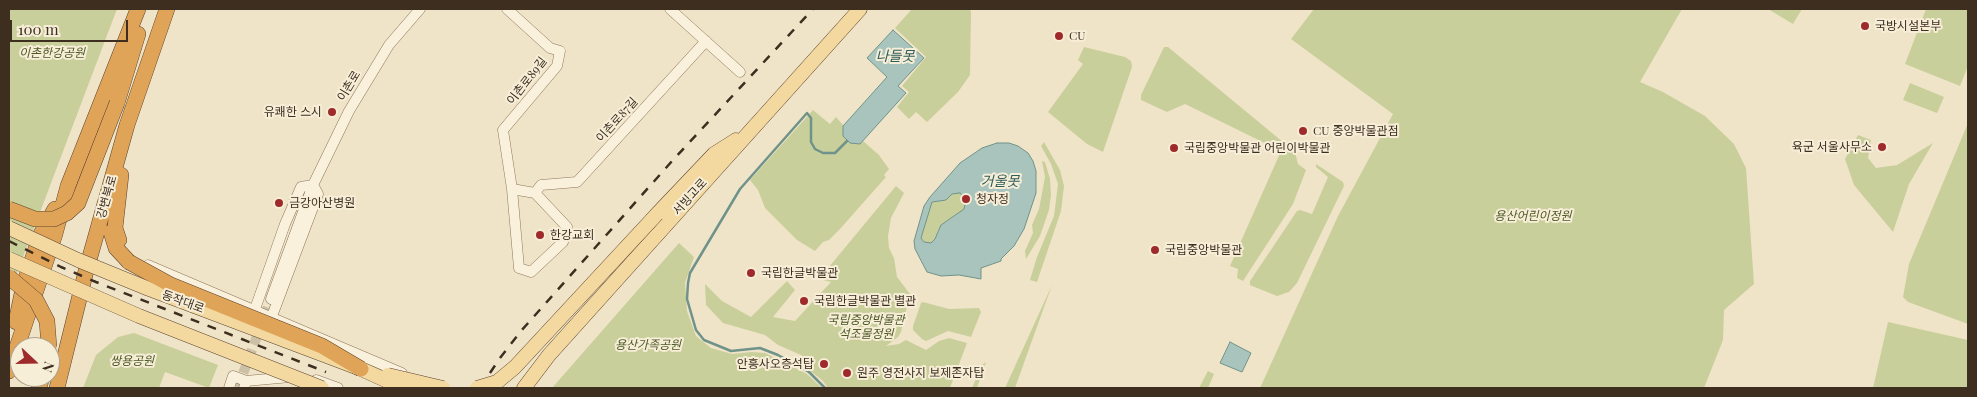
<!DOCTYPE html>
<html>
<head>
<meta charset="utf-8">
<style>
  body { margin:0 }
  #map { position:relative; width:1977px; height:397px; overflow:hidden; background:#f0e4c8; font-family:"Playfair Display",serif }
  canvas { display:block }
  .frame { position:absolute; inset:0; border:10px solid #3d2e20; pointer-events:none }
  .north { position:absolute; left:10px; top:337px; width:50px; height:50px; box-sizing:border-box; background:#f7eed8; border:1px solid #ada18e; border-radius:50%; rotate:111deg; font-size:14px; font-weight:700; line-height:20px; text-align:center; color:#3d2e20 }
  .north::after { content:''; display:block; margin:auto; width:18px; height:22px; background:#9e2a2b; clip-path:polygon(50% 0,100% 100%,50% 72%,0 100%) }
  .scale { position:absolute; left:10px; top:20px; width:118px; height:22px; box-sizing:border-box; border:2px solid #3d2e20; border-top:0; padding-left:6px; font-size:15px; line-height:18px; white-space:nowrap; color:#3d2e20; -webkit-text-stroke:4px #f7eed8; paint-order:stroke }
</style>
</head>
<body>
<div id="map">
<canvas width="1977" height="397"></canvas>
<div class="frame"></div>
<div class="north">N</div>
<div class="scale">100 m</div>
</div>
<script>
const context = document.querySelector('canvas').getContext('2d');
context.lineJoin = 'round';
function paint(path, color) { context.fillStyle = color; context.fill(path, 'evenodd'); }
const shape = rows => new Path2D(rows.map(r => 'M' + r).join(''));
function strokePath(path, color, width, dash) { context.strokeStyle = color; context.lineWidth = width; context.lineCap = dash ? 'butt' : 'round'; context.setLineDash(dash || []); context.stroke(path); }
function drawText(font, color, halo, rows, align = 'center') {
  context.font = font + ' "Playfair Display","Noto Sans KR",serif'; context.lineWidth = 4; context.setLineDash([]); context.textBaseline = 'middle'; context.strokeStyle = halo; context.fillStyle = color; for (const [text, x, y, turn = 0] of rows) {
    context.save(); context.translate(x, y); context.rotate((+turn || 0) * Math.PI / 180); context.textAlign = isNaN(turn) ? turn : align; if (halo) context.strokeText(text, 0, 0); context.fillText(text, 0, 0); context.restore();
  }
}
const green = shape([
  [9,9,117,9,9,294],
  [912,9,970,9,971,12,970,75,958,92,927,122,916,112,909,119,897,107,909,92,902,86,926,57,895,28],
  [1314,9,1682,9,1640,82,1663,92,1705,116,1734,144,1746,168,1754,284,1724,310,1723,340,1704,388,1260,388,1338,216,1393,114,1291,39],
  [1768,9,1802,9,1793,24],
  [1926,9,1968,9,1968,66,1960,86,1905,64],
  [1084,47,1125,57,1131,61,1132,67,1103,152,1087,144,1048,112,1083,64,1078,60],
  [1164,47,1168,47,1295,152,1298,164,1306,170,1293,204,1243,281,1237,278,1238,269,1230,266,1281,151,1185,104,1167,112,1141,100,1141,95],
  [1910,83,1944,97,1937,113,1903,100],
  [813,110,830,124,836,117,860,144,863,141,879,155,889,169,884,175,886,177,840,229,829,240,823,242,815,251,797,240,765,208,758,190,750,180],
  [1968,123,1968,324,1908,302,1903,297,1909,264],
  [1858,135,1871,140,1868,158,1876,168,1897,165,1933,143,1909,184,1893,232,1854,185,1845,159],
  [1044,142,1060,170,1064,186,1061,211,1037,282,1030,280,1037,257,1054,216,1058,184,1051,164,1041,146],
  [1042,161,1045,162,1050,179,1051,195,1049,210,1040,236,1026,259,1025,251,1033,233,1032,225,1039,209,1045,177],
  [1316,164,1343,182,1344,186,1297,283,1289,292,1277,296,1252,286,1250,285,1250,281,1297,211,1300,210,1312,214,1328,177,1316,167],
  [896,186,904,193,891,218,888,236,889,248,894,258,897,277,910,294,901,332,898,337,886,346,899,344,906,340,926,350,939,341,949,338,967,343,950,388,828,388,822,380,809,370,813,365,801,355,778,345,765,335,723,323,706,305,705,284,722,301,751,317,787,281,795,290,773,317,795,321,831,282,819,279],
  [960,193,966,200,964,209,941,225,935,239,931,244,924,242,921,238,932,202,946,200,952,194],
  [679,243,694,257,685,283,687,311,696,336,711,348,732,354,751,352,765,353,807,374,822,388,552,388],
  [1052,285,1015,388,1005,388],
  [923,302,949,309,979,308,981,312,971,337,948,331,926,341,922,339,913,330,913,326,921,303],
  [1888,322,1968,340,1968,388,1873,388],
  [134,333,218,365,209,388,165,372,159,388,83,388,96,355,118,337],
  [986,362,977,388,972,388,982,365],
  [1208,371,1214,374,1208,388,1199,388]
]);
const water = shape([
  [893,30,924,58,898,86,906,93,860,144,850,143,843,136,843,126,887,77,867,58,893,30],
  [997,143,1009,143,1018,146,1028,153,1033,161,1036,171,1036,193,1024,229,1014,246,1001,259,1001,261,981,268,981,279,959,275,941,276,927,272,915,249,914,241,924,206,930,197,960,163,982,148,997,143],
  [960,193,966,200,964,209,941,225,935,239,931,243,924,242,921,238,932,202,946,200,952,194,960,193],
  [1230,342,1251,353,1242,372,1220,363,1230,342]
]);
const stream = shape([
  [825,388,809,372,778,355,760,348,731,351,704,340,696,330,687,299,688,283,690,273,740,189,807,113,811,118,811,142,815,149,823,153,835,153,847,141]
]);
const minorTunnel = shape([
  [238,387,271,299]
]);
const minor = shape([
  [507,9,550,48,560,51,557,66,503,130,512,189,519,268,531,272,563,242,567,227,535,193,512,189],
  [670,9,740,72],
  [535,193,541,185,577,182,706,41],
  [148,265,402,373,403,377],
  [271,299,313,185,349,111,389,45,420,9],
  [255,309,285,224,301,187,313,185,318,194,272,316],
  [316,380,338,388],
  [246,381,290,377],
  [229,388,233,376,246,381,244,388]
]);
const major = shape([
  [657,214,714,154,736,140],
  [524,388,549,355,860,9]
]);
const highway = shape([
  [117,103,138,34],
  [111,232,116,248,129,262],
  [119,240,115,228,121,175],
  [16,322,24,284,41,234,55,209],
  [9,371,55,234,68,186,138,9],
  [39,388,42,377],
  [57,388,86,271,127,125,167,9]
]);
const rail = shape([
  [9,241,61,267,96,282,326,372],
  [480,388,500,358,521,331,673,160,813,9]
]);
const majorBridge = shape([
  [9,228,78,260,149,289,361,369,403,388],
  [9,259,139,316,322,388],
  [388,375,443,388],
  [477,388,497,382,515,367,657,214]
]);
const highwayBridge = shape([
  [9,209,35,219,54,219,67,213,78,203,117,103],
  [129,262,171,285,322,346,361,369],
  [9,277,36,300,47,321,49,347]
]);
const markers = [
  [1865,26,5,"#9e2a2b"],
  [1059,36,5,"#9e2a2b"],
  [332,112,5,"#9e2a2b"],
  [1303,131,5,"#9e2a2b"],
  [1882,147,5,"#9e2a2b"],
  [1174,148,5,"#9e2a2b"],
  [966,199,5,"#9e2a2b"],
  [279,203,5,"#9e2a2b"],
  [540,235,5,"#9e2a2b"],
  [1155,250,5,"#9e2a2b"],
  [751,273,5,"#9e2a2b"],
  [804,301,5,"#9e2a2b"],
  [824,364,5,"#9e2a2b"],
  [847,373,5,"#9e2a2b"]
];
const poiNames = [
  ["국방시설본부",1875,26],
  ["CU",1069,36],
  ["유쾌한 스시",322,112,"right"],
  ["CU 중앙박물관점",1313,131],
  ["육군 서울사무소",1872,147,"right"],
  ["국립중앙박물관 어린이박물관",1184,148],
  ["청자정",976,199],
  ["금강아산병원",289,203],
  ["한강교회",550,235],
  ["국립중앙박물관",1165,250],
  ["국립한글박물관",761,273],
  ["국립한글박물관 별관",814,301],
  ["안흥사오층석탑",814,364,"right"],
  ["원주 영전사지 보제존자탑",857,373]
];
const parkNames = [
  ["이촌한강공원",52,53],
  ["용산어린이정원",1533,216],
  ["국립중앙박물관",866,320],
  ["석조물정원",866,334],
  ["용산가족공원",648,345],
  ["쌍용공원",132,361]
];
const streetNames = [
  ["이촌로89길",527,81,-52],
  ["이촌로",349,86,-59],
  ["이촌로87길",617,120,-48],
  ["강변북로",107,197,-74],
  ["서빙고로",690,197,-48],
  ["동작대로",183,302,20]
];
const waterNames = [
  ["나들못",895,57],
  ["거울못",1000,182]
];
paint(green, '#c9cf9b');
paint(water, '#a9c4bc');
strokePath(water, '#6f938a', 1);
strokePath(stream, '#6f938a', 2.5);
strokePath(minorTunnel, '#ccc0a6', 10, [10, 5]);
strokePath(minor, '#8d765c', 11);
strokePath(major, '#5b4430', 15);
strokePath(highway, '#5b4430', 16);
strokePath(minor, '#faf1dc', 10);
strokePath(major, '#f3d9a0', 14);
strokePath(highway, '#e0a458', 15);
strokePath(rail, '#3d2e20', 2.5, [9, 9]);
strokePath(majorBridge, '#5b4430', 15, []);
strokePath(highwayBridge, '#5b4430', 16, []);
strokePath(majorBridge, '#f3d9a0', 14);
strokePath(highwayBridge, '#e0a458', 15);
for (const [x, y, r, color] of markers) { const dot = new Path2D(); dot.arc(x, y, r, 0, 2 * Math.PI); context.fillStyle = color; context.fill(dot); strokePath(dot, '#f7eed8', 2); }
drawText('12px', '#3d2e20', '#f7eed8', poiNames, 'left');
drawText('italic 12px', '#4d5a26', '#f7eed8', parkNames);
drawText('12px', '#3d2e20', '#f7eed8', streetNames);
drawText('italic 14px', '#2f5d5a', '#f7eed8', waterNames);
</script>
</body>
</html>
